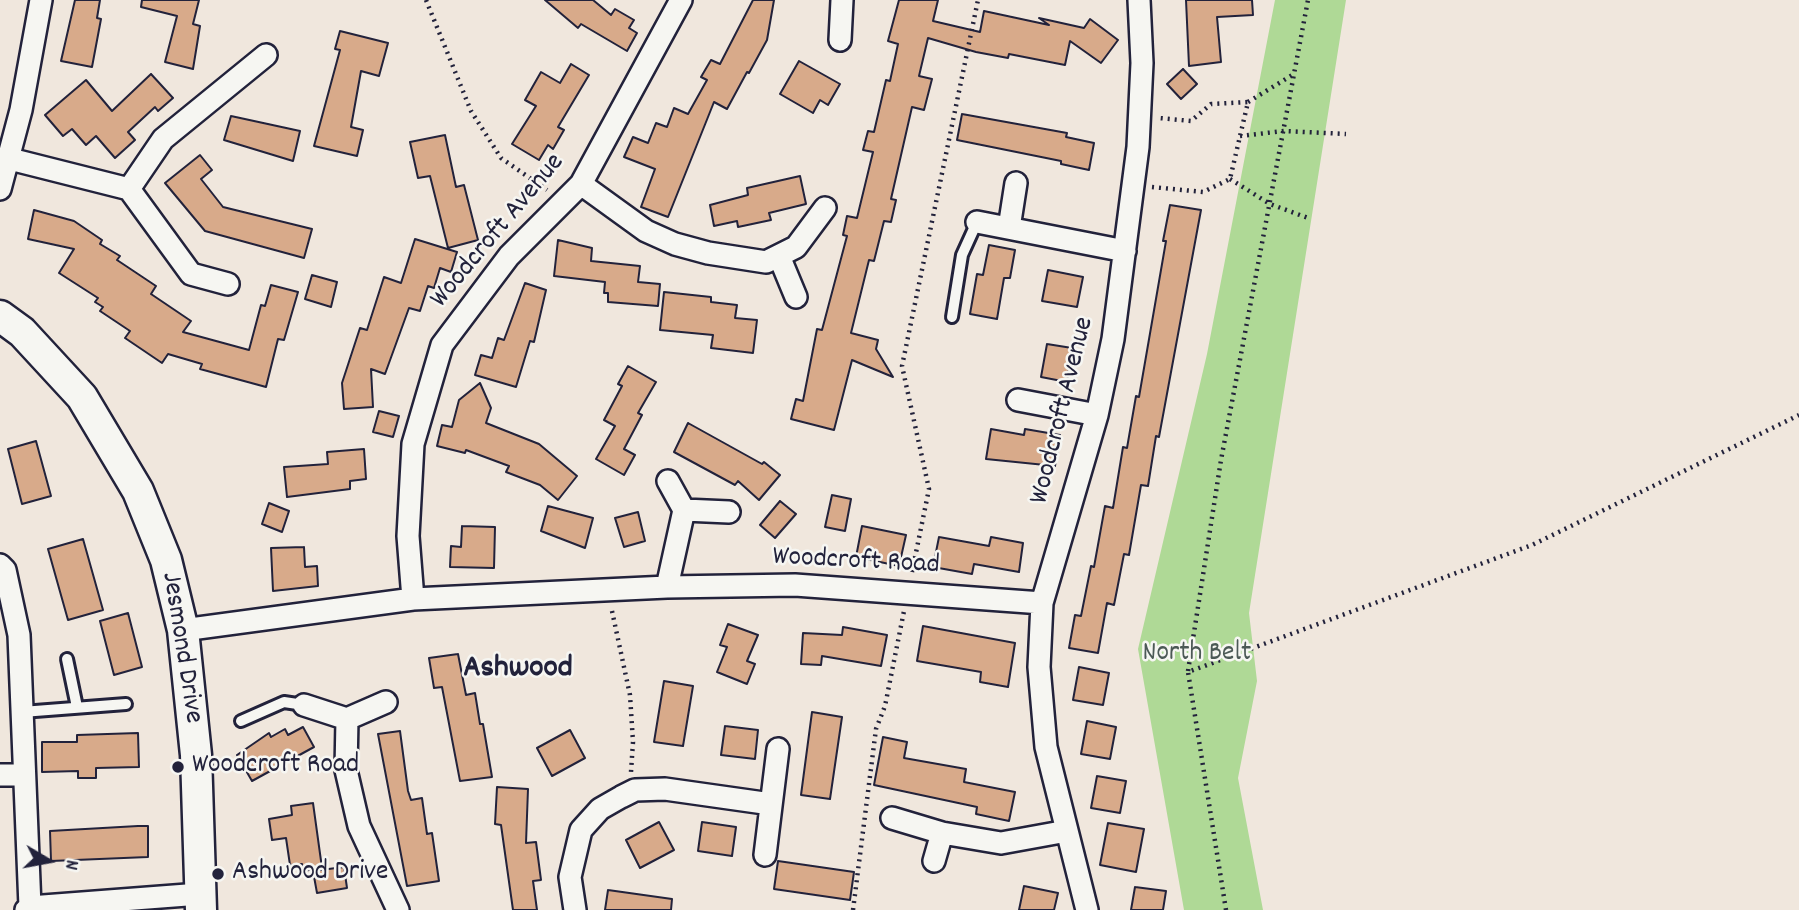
<!DOCTYPE html>
<html>
<head>
<meta charset="utf-8">
<style>
  body { margin:0 }
  #map { position:relative; width:1799px; height:910px; overflow:hidden; background:#f0e7dd; font-family:Dekko,sans-serif }
  canvas { display:block }
  .north { position:absolute; left:14px; top:826px; width:70px; height:70px; -webkit-text-stroke:5px #f6f6f2; paint-order:stroke; rotate:100deg; font-size:19px; font-weight:700; line-height:28px; text-align:center; color:#22223b }
  .north::after { content:''; display:block; margin:auto; width:24px; height:32px; background:#22223b; clip-path:polygon(50% 0,100% 100%,50% 72%,0 100%) }
</style>
</head>
<body>
<div id="map">
<canvas width="1799" height="910"></canvas>
<div class="north">N</div>
</div>
<script>
const context = document.querySelector('canvas').getContext('2d');
context.lineJoin = 'round';
function paint(path, color) { context.fillStyle = color; context.fill(path, 'evenodd'); }
const shape = rows => new Path2D(rows.map(r => 'M' + r).join(''));
function strokePath(path, color, width, dash) { context.strokeStyle = color; context.lineWidth = width; context.lineCap = dash ? 'butt' : 'round'; context.setLineDash(dash || []); context.stroke(path); }
function drawText(font, color, halo, rows, align = 'center') {
  context.font = font + ' Dekko,sans-serif'; context.lineWidth = 5; context.setLineDash([]); context.textBaseline = 'middle'; context.strokeStyle = halo; context.fillStyle = color; for (const [text, x, y, turn = 0] of rows) {
    context.save(); context.translate(x, y); context.rotate((+turn || 0) * Math.PI / 180); context.textAlign = isNaN(turn) ? turn : align; if (halo) context.strokeText(text, 0, 0); context.fillText(text, 0, 0); context.restore();
  }
}
const green = shape([
  [1275,0,1346,0,1249,613,1257,681,1238,778,1263,910,1184,910,1138,649,1207,354]
]);
const building = shape([
  [75,0,100,0,97,18,101,19,92,67,61,61,75,0],
  [142,0,199,0,193,24,200,26,193,69,165,62,177,16,141,7,142,0],
  [545,0,593,0,611,15,615,9,634,20,629,28,637,33,627,51,581,24,578,28,545,0],
  [753,0,774,0,767,40,749,73,747,72,727,109,714,102,668,217,641,207,655,169,624,157,633,137,648,143,656,123,667,127,674,108,688,114,707,80,701,77,711,60,720,64,753,0],
  [899,0,938,0,933,21,980,32,984,11,1049,25,1039,18,1084,28,1090,19,1118,40,1101,63,1070,41,1065,65,1009,54,1008,58,976,52,928,38,919,76,932,79,924,110,912,107,891,199,896,200,891,222,884,221,874,261,869,260,851,333,878,340,876,349,893,377,852,360,834,430,791,419,796,399,803,401,817,329,822,330,847,236,843,235,847,216,857,218,873,152,863,150,868,131,874,132,886,80,890,81,898,44,888,41,899,0],
  [1186,0,1252,0,1253,15,1217,17,1221,62,1189,66,1186,0],
  [340,31,388,43,379,76,361,71,351,127,363,130,357,156,314,146,340,50,335,49,340,31],
  [799,61,840,84,828,105,820,100,813,113,780,94,799,61],
  [571,64,589,75,558,127,564,130,553,149,548,145,539,160,512,144,536,106,525,100,541,72,560,83,571,64],
  [1183,69,1197,84,1181,99,1167,84,1183,69],
  [151,74,173,98,158,111,155,107,128,132,135,140,115,158,96,136,86,145,72,129,63,136,45,115,86,80,112,111,151,74],
  [962,114,1067,133,1066,137,1094,143,1089,170,1061,164,1061,161,957,140,962,114],
  [231,116,300,131,293,161,224,140,231,116],
  [445,135,456,187,464,185,478,240,448,248,430,176,418,178,410,142,445,135],
  [200,155,212,170,201,179,223,207,312,229,304,258,205,231,165,183,200,155],
  [800,176,806,204,769,213,771,220,738,227,737,221,714,226,710,205,748,195,747,188,800,176],
  [1170,205,1201,210,1159,437,1156,436,1148,486,1141,485,1129,555,1124,554,1114,605,1107,603,1098,653,1069,648,1075,615,1081,616,1091,566,1094,567,1105,506,1113,508,1123,447,1127,448,1136,396,1139,397,1166,241,1163,241,1170,205],
  [34,210,74,221,102,240,100,244,120,256,117,260,156,286,151,294,191,321,183,332,249,350,261,305,265,306,271,285,298,292,284,340,278,339,266,387,200,369,202,364,168,354,162,363,125,338,130,331,100,311,103,307,95,302,98,298,59,273,74,249,28,239,34,210],
  [415,239,457,252,451,272,440,268,434,288,428,286,420,311,409,308,385,374,371,369,373,407,344,409,342,383,360,328,367,330,384,277,401,283,415,239],
  [558,240,592,248,591,261,640,266,638,282,660,284,658,306,608,302,608,293,604,293,605,282,554,276,558,240],
  [989,245,1015,250,1010,278,1004,278,997,319,970,314,977,274,983,275,989,245],
  [1048,270,1083,277,1077,307,1042,301,1048,270],
  [312,275,337,282,331,307,305,299,312,275],
  [525,283,546,290,534,342,530,341,516,387,475,375,481,355,492,358,498,338,504,340,525,283],
  [664,292,711,297,711,302,737,305,735,318,757,320,753,353,711,348,713,335,660,330,664,292],
  [1047,344,1072,348,1067,382,1041,377,1047,344],
  [628,366,656,382,638,413,642,415,624,449,635,455,624,475,596,459,615,426,604,420,622,386,618,384,628,366],
  [480,383,491,408,486,423,539,444,577,476,558,500,540,485,506,472,509,466,466,450,465,453,437,446,442,425,452,427,459,400,480,383],
  [379,411,399,416,393,437,373,432,379,411],
  [688,423,762,464,764,462,780,475,759,500,738,481,735,485,674,452,688,423],
  [991,429,1024,435,1025,429,1060,435,1055,466,986,459,991,429],
  [36,441,51,496,22,504,8,449,36,441],
  [364,449,366,479,350,481,350,489,287,497,284,467,328,464,327,452,364,449],
  [832,495,851,499,845,531,825,527,832,495],
  [780,501,796,514,775,538,760,525,780,501],
  [269,503,289,511,282,532,262,524,269,503],
  [548,506,593,518,585,548,541,531,548,506],
  [638,512,645,541,624,547,615,518,638,512],
  [462,526,495,527,494,568,450,567,451,546,461,547,462,526],
  [862,526,906,535,899,566,856,557,862,526],
  [939,537,989,546,991,537,1023,543,1019,572,974,564,972,574,933,567,939,537],
  [83,539,103,610,68,620,48,549,83,539],
  [304,547,305,567,317,566,318,586,273,591,271,548,304,547],
  [128,613,142,667,114,675,100,621,128,613],
  [728,624,758,635,747,661,755,664,747,684,717,672,727,647,720,645,728,624],
  [923,626,1015,643,1008,687,980,682,981,672,917,661,923,626],
  [843,627,887,635,881,666,822,656,821,665,801,664,803,633,842,635,843,627],
  [458,654,466,695,475,693,480,724,483,724,492,777,460,781,442,687,434,688,429,658,458,654],
  [1079,667,1109,673,1103,705,1073,700,1079,667],
  [664,681,693,686,683,746,654,742,664,681],
  [812,712,842,717,830,799,801,795,812,712],
  [1087,721,1116,727,1110,759,1081,754,1087,721],
  [725,726,758,730,755,759,721,755,725,726],
  [303,727,314,747,252,781,237,755,269,733,271,737,285,729,288,735,303,727],
  [570,730,585,758,552,776,537,748,570,730],
  [400,731,408,791,411,800,422,798,427,834,432,833,439,881,407,886,378,734,400,731],
  [138,733,139,767,96,768,96,778,78,778,78,771,42,772,42,742,77,742,77,735,138,733],
  [883,737,907,742,904,758,966,769,964,782,1015,792,1009,821,976,814,977,807,874,785,883,737],
  [1097,776,1126,781,1120,813,1091,808,1097,776],
  [497,787,528,789,526,843,536,842,541,880,533,881,537,910,513,910,501,825,495,824,497,787],
  [313,803,322,868,303,871,302,864,290,865,286,838,272,840,269,819,292,815,291,806,313,803],
  [659,822,674,850,640,868,626,840,659,822],
  [702,822,736,827,732,856,698,851,702,822],
  [1108,823,1144,829,1136,872,1100,865,1108,823],
  [138,826,148,826,148,857,51,861,50,831,138,826],
  [778,861,854,872,850,900,774,889,778,861],
  [344,867,347,888,317,893,313,871,344,867],
  [1024,886,1058,893,1054,910,1019,910,1024,886],
  [1135,887,1166,891,1163,910,1131,910,1135,887],
  [608,890,672,899,671,910,605,910,608,890]
]);
const path = shape([
  [426,0,471,111,501,158,547,190],
  [1248,102,1294,74],
  [1240,136,1284,131,1346,134],
  [1230,179,1270,204,1308,218],
  [1152,187,1203,192,1230,179,1248,102,1211,104,1191,121,1159,118],
  [912,572,929,489,902,366,978,0],
  [612,611,630,695,633,742,631,772],
  [1188,671,1221,460,1308,0],
  [853,910,876,729,885,706,904,611],
  [1226,910,1188,672,1532,545,1799,415]
]);
const lane = shape([
  [952,317,962,255,977,222],
  [67,659,77,707],
  [22,712,126,704],
  [241,721,284,702,304,705]
]);
const street = shape([
  [840,40,842,0],
  [10,159,129,189],
  [581,184,646,231,675,244,708,253,766,262,796,247,825,208],
  [0,189,21,110,41,0],
  [977,222,1125,251],
  [1009,228,1016,183],
  [779,256,796,297],
  [228,284,191,274,129,189,163,139,266,55],
  [1018,400,1097,415],
  [668,481,684,510,729,512],
  [0,565,5,570,19,635,30,907],
  [667,587,684,510],
  [413,599,408,536,413,444,442,345,509,256,581,184,681,0],
  [183,630,413,599,667,587,795,585,1042,603],
  [304,705,347,719,386,702],
  [347,719,346,770,359,826,398,910],
  [0,775,23,775],
  [892,818,942,833,1001,843,1067,831],
  [765,855,778,749],
  [934,861,942,833],
  [26,910,30,907,200,894],
  [575,910,570,877,581,830,600,809,621,797,635,790,665,789,771,804],
  [1087,910,1046,747,1039,667,1042,603,1097,415,1113,339,1138,147,1142,63,1139,0]
]);
const secondary = shape([
  [0,316,22,332,82,397,138,491,166,560,183,630,196,755,201,910]
]);
const markers = [
  [178,767,7,"#22223b"],
  [218,874,7,"#22223b"]
];
const streetNames = [
  ["Woodcroft Avenue",499,232,-50],
  ["Woodcroft Avenue",1064,411,-76],
  ["Woodcroft Road",856,563,3],
  ["Jesmond Drive",180,648,81]
];
const parkNames = [
  ["North Belt",1197,655]
];
const poiNames = [
  ["Woodcroft Road",192,767],
  ["Ashwood Drive",232,874]
];
const quarterNames = [
  ["Ashwood",518,671]
];
paint(green, '#afd996');
paint(building, '#d8aa8a');
strokePath(building, '#22223b', 2);
strokePath(lane, '#22223b', 16);
strokePath(street, '#22223b', 26);
strokePath(secondary, '#22223b', 35);
strokePath(path, '#22223b', 4.5, [2, 5]);
strokePath(lane, '#f6f6f2', 10);
strokePath(street, '#f6f6f2', 21);
strokePath(secondary, '#f6f6f2', 30);
for (const [x, y, r, color] of markers) { const dot = new Path2D(); dot.arc(x, y, r, 0, 2 * Math.PI); context.fillStyle = color; context.fill(dot); strokePath(dot, '#f6f6f2', 2.5); }
drawText('28px', '#22223b', '#f6f6f2', streetNames);
drawText('28px', '#4c5956', '#f6f6f2', parkNames);
drawText('28px', '#22223b', '#f6f6f2', poiNames, 'left');
drawText('bold 32px', '#22223b', '#f6f6f2', quarterNames);
</script>
</body>
</html>
